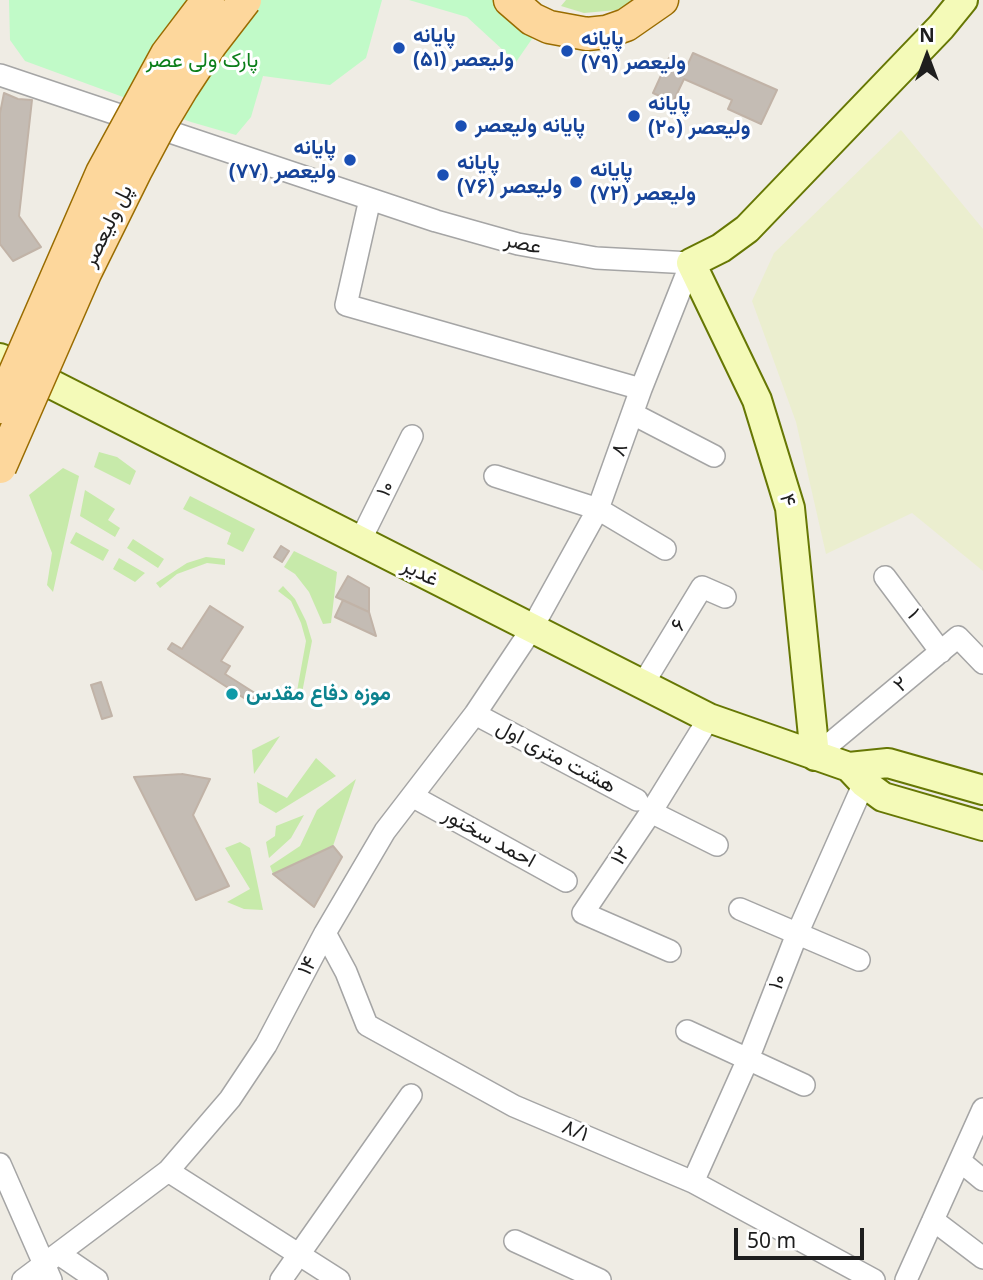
<!DOCTYPE html>
<html>
<head>
<meta charset="utf-8">
<style>
  body { margin:0 }
  #map { position:relative; width:983px; height:1280px; overflow:hidden; background:#efece4; font-family:"Noto Sans",sans-serif }
  canvas { display:block }
  .north { position:absolute; left:892px; top:21px; width:70px; height:70px; -webkit-text-stroke:5px #fff; paint-order:stroke; rotate:0deg; font-size:19px; font-weight:700; line-height:28px; text-align:center; color:#1e1e1e }
  .north::after { content:''; display:block; margin:auto; width:24px; height:32px; background:#1e1e1e; clip-path:polygon(50% 0,100% 100%,50% 72%,0 100%) }
  .scale { position:absolute; left:734px; top:1228px; width:130px; height:32px; box-sizing:border-box; border:4px solid #1e1e1e; border-top:0; padding-left:9px; font-size:21px; line-height:24px; white-space:nowrap; color:#1e1e1e; -webkit-text-stroke:5px #fff; paint-order:stroke }
</style>
</head>
<body>
<div id="map">
<canvas width="983" height="1280"></canvas>
<div class="north">N</div>
<div class="scale">50 m</div>
</div>
<script>
const context = document.querySelector('canvas').getContext('2d');
context.lineJoin = 'round';
function paint(path, color) { context.fillStyle = color; context.fill(path, 'evenodd'); }
const shape = rows => new Path2D(rows.map(r => 'M' + r).join(''));
function strokePath(path, color, width, dash) { context.strokeStyle = color; context.lineWidth = width; context.lineCap = dash ? 'butt' : 'round'; context.setLineDash(dash || []); context.stroke(path); }
function drawText(font, color, halo, rows, align = 'center') {
  context.font = font + ' "Noto Sans",Vazirmatn,sans-serif'; context.lineWidth = 6; context.setLineDash([]); context.textBaseline = 'middle'; context.strokeStyle = halo; context.fillStyle = color; for (const [text, x, y, turn = 0] of rows) {
    context.save(); context.translate(x, y); context.rotate((+turn || 0) * Math.PI / 180); context.textAlign = isNaN(turn) ? turn : align; if (halo) context.strokeText(text, 0, 0); context.fillText(text, 0, 0); context.restore();
  }
}
const farmland = shape([
  [901,130,983,229,983,571,912,513,826,554,796,422,752,301,774,253]
]);
const grass = shape([
  [566,0,639,0,617,10,584,13,561,6],
  [99,452,117,457,136,471,130,485,94,467],
  [63,468,79,476,53,592,47,585,52,553,29,495],
  [85,490,115,509,108,520,120,528,115,537,80,516],
  [190,496,255,529,243,552,227,544,231,533,183,509],
  [76,532,109,550,103,561,70,543],
  [133,539,164,559,158,568,127,548],
  [294,551,337,572,331,623,323,624,309,592,295,574,284,567],
  [206,557,225,559,225,565,207,563,177,574,160,588,156,583,187,563],
  [119,558,145,573,135,582,113,569],
  [283,586,295,599,306,621,312,641,302,693,297,691,306,641,301,623,291,601,278,591],
  [280,736,254,774,252,750],
  [316,758,336,776,276,813,259,803,257,782,287,798],
  [356,779,333,846,273,874,270,866,300,846,317,810],
  [304,815,291,838,269,858,266,842,275,836,276,826],
  [240,842,250,848,263,910,244,909,227,902,250,889,225,848]
]);
const park = shape([
  [9,0,382,0,366,58,330,85,263,76,251,117,236,135,191,122,25,61,10,40],
  [409,0,495,0,534,36,516,62,467,17]
]);
const building = shape([
  [693,53,777,90,761,124,728,109,732,100,684,79,673,102,653,93,669,58,687,66,693,53],
  [4,93,18,99,32,100,19,216,41,247,13,261,0,244,0,113,4,93],
  [281,546,289,551,282,562,274,557,281,546],
  [348,576,369,588,369,612,336,597,348,576],
  [343,600,369,612,376,636,335,617,343,600],
  [210,606,243,627,221,661,230,666,225,674,258,695,250,702,168,649,172,643,182,649,210,606],
  [101,682,112,716,102,719,91,685,101,682],
  [182,774,210,779,193,815,229,886,196,900,134,777,182,774],
  [333,846,342,857,314,907,273,874,333,846]
]);
const street = shape([
  [0,75,436,221,518,244,596,258,691,263,641,389,598,509,531,630,475,714,385,831,325,933,266,1045,230,1099,168,1171,23,1280],
  [370,199,346,305,641,389],
  [633,414,714,456],
  [495,476,598,509,665,549],
  [359,543,412,436],
  [885,577,941,652],
  [643,684,702,587,725,597],
  [475,714,637,800],
  [815,756,958,637,983,663],
  [412,796,566,881],
  [651,812,717,845],
  [740,909,859,960],
  [325,933,346,972,367,1025,514,1106,693,1182,874,1280],
  [670,951,583,913,651,812,709,718],
  [687,1031,804,1085],
  [960,1161,983,1180],
  [0,1164,51,1280],
  [168,1171,339,1280],
  [693,1182,748,1059,797,934,864,783],
  [933,1220,983,1258],
  [515,1241,600,1280],
  [59,1254,97,1280],
  [281,1280,411,1095],
  [906,1280,983,1109]
]);
const secondary = shape([
  [0,358,709,718,849,767,888,763,983,790],
  [815,756,790,508,757,400,691,263,721,248,747,229,941,27,963,0],
  [849,767,864,783,883,797,983,826]
]);
const primary = shape([
  [510,0,532,19,549,27,587,34,606,32,626,25,662,0]
]);
const primaryBridge = shape([
  [0,407,102,173,167,54,208,0],
  [0,467,85,273,136,170,161,123,182,88,211,44,245,0]
]);
const markers = [
  [399,48,7,"#1a4fb4"],
  [567,51,7,"#1a4fb4"],
  [634,116,7,"#1a4fb4"],
  [461,126,7,"#1a4fb4"],
  [350,160,7,"#1a4fb4"],
  [443,175,7,"#1a4fb4"],
  [576,182,7,"#1a4fb4"],
  [232,694,7,"#0f9aa8"]
];
const transitNames = [
  ["پایانه",413,36],
  ["ولیعصر (۵۱)",413,60],
  ["پایانه",581,39],
  ["ولیعصر (۷۹)",581,63],
  ["پایانه",648,104],
  ["ولیعصر (۲۰)",648,128],
  ["پایانه ولیعصر",475,126],
  ["پایانه",336,148,"right"],
  ["ولیعصر (۷۷)",336,172,"right"],
  ["پایانه",457,163],
  ["ولیعصر (۷۶)",457,187],
  ["پایانه",590,170],
  ["ولیعصر (۷۲)",590,194]
];
const parkNames = [
  ["پارک ولی عصر",202,61]
];
const streetNames = [
  ["پل ولیعصر",108,226,-64],
  ["عصر",523,244,13],
  ["۸",620,450,-70],
  ["۱۰",386,489,-64],
  ["۴",787,500,76],
  ["غدیر",420,573,27],
  ["۱",913,614,53],
  ["۶",679,625,-59],
  ["۲",901,685,-40],
  ["هشت متری اول",556,757,28],
  ["احمد سخنور",489,838,29],
  ["۱۲",621,856,-56],
  ["۱۴",308,966,-62],
  ["۱۰",778,982,-68],
  ["۸/۱",575,1131,23]
];
const cultureNames = [
  ["موزه دفاع مقدس",246,694]
];
paint(farmland, '#ebeecf');
paint(grass, '#c7eaaa');
paint(park, '#c1fac8');
paint(building, '#c4bcb4');
strokePath(building, '#c1b3a7', 2);
strokePath(street, '#a5a5a5', 24);
strokePath(secondary, '#667704', 32);
strokePath(primary, '#996c00', 35);
strokePath(street, '#fff', 21);
strokePath(secondary, '#f4fab8', 28);
strokePath(primary, '#fdd79c', 32);
strokePath(primaryBridge, '#996c00', 35, []);
strokePath(primaryBridge, '#fdd79c', 32);
for (const [x, y, r, color] of markers) { const dot = new Path2D(); dot.arc(x, y, r, 0, 2 * Math.PI); context.fillStyle = color; context.fill(dot); strokePath(dot, '#fff', 2.5); }
drawText('bold 21px', '#164399', '#fff', transitNames, 'left');
drawText('21px', '#0b7e19', '#fff', parkNames);
drawText('21px', '#1e1e1e', '#fff', streetNames);
drawText('bold 21px', '#0d838f', '#fff', cultureNames, 'left');
</script>
</body>
</html>
